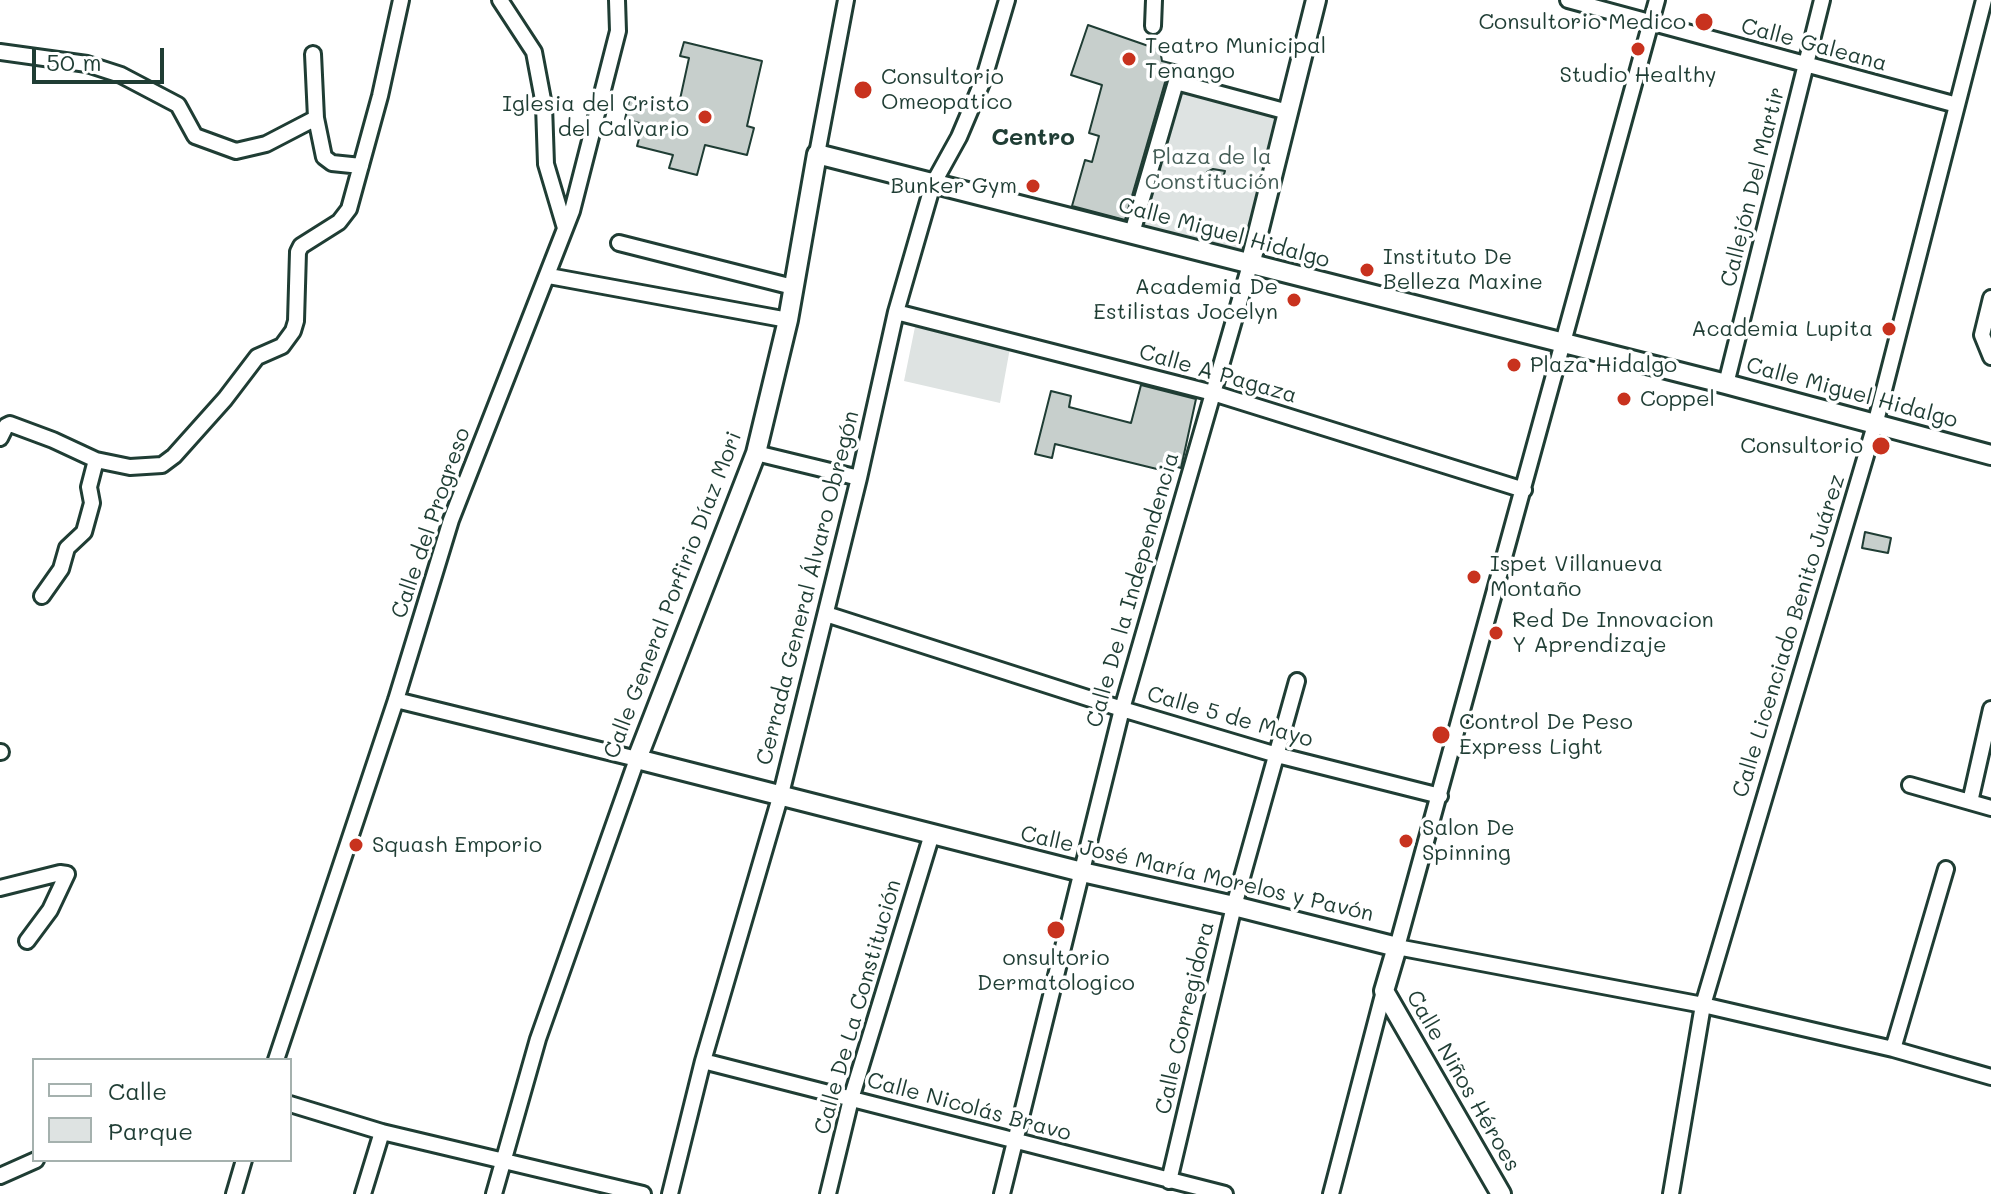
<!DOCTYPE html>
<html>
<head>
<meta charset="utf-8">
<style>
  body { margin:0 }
  #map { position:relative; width:1991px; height:1194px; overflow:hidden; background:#fff; font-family:Mali,sans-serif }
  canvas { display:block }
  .legend { position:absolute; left:32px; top:1058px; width:260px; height:104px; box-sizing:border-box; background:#fff; border:2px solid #a5b1ae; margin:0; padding:10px 14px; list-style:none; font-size:24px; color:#1f3d34 }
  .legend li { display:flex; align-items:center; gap:16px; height:40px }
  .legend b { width:40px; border:2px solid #a5b1ae }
  .scale { position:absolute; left:32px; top:48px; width:132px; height:36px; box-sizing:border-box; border:4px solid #1f3d34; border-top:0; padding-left:10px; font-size:24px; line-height:28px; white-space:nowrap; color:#1f3d34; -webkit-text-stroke:6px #fff; paint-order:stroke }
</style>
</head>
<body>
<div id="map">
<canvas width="1991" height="1194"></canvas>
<ul class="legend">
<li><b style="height:10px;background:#fff"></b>Calle</li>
<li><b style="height:22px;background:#dee3e2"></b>Parque</li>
</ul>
<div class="scale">50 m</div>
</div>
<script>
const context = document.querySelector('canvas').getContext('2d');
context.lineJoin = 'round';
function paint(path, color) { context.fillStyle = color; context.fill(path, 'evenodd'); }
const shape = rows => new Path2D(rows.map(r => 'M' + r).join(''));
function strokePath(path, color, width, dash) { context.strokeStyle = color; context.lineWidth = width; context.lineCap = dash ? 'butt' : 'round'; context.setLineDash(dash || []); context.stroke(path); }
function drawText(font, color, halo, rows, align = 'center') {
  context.font = font + ' Mali,sans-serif'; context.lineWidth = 7; context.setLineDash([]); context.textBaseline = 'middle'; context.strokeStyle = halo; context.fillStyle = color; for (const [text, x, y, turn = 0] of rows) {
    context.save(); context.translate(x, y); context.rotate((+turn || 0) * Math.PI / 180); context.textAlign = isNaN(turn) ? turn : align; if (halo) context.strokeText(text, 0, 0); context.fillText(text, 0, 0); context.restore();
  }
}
const green = shape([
  [1179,86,1282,114,1245,253,1142,226],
  [916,322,1010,348,1000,403,904,381]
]);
const building = shape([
  [1088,25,1160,50,1162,61,1178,65,1175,72,1166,79,1125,220,1072,206,1085,160,1092,162,1099,136,1089,133,1102,85,1071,75,1088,25],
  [684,42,762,61,747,126,754,128,747,155,705,145,697,175,669,168,673,155,637,146,643,124,625,119,630,97,664,106,665,100,679,104,689,58,680,56,684,42],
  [1213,169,1225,171,1221,184,1216,186,1205,184,1207,172,1213,169],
  [1141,385,1196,399,1181,468,1167,464,1165,471,1055,444,1052,458,1035,454,1051,391,1071,396,1069,407,1131,423,1141,385],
  [1865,532,1891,538,1888,553,1862,548,1865,532]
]);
const minor = shape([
  [500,0,534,52,544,105,546,164,565,228],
  [1568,0,1957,105],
  [1657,0,1397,947,1703,1005,1893,1049,1991,1077],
  [1153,26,1154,0],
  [0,52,87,64,121,75,178,105,195,136,236,151,266,144,316,118],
  [313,54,316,118,324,157,332,163,361,166],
  [817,154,846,0],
  [1132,233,1176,82,1288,112],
  [619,243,793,287],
  [549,276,788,320],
  [1991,298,1982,335,1991,357],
  [896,312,1213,393,1524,490],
  [1726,384,1822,0],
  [0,438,6,426,10,424,53,440,96,460,130,467,162,465,174,456,225,399,257,357,282,346,293,331,296,321,298,252,301,246,339,222,349,209,380,96,401,0],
  [756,453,859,478],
  [42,596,61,569,67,548,84,532,92,503,89,487,96,460],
  [826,614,1122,709,1277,755,1440,796],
  [396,700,637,759,538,1039,494,1194],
  [0,752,1,752],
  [1910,785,1991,808],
  [1970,802,1991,709],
  [0,888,60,873,67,874,50,910,27,941],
  [1893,1049,1946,869],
  [276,1060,396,700,451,520,572,211,618,31,617,0],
  [703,1061,1225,1194],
  [290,1104,382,1132,643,1194],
  [0,1176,36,1160],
  [1169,1181,1234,906,1297,681],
  [234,1194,244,1160],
  [363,1194,382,1132],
  [670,1194,703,1061,781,794,859,478,896,312,933,184,959,137,984,78,1007,0],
  [828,1194,851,1099,932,834],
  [1002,1194,1122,709,1250,265],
  [1331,1194,1384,991],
  [1671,1194,1703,1005,1875,425,1984,0]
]);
const tertiary = shape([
  [1250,265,1316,0],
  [1501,1194,1384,991,1397,947,1234,906,1082,872,637,759,756,453,788,320,817,154,1726,384,1991,455]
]);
const markers = [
  [1704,22,10,"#c8321e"],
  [1638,49,8,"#c8321e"],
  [1129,59,8,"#c8321e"],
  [863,90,10,"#c8321e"],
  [705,117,8,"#c8321e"],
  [1033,186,8,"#c8321e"],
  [1367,270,8,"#c8321e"],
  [1294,300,8,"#c8321e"],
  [1889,329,8,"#c8321e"],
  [1514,365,8,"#c8321e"],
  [1624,399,8,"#c8321e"],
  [1881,446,10,"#c8321e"],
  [1474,577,8,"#c8321e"],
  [1496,633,8,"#c8321e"],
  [1441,735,10,"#c8321e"],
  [1406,841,8,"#c8321e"],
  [356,845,8,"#c8321e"],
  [1056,930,10,"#c8321e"]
];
const poiNames = [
  ["Consultorio Medico",1686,22,"right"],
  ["Teatro Municipal",1145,46],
  ["Tenango",1145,71],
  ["Studio Healthy",1638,75,"center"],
  ["Consultorio",881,77],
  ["Omeopatico",881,102],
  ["Iglesia del Cristo",689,104,"right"],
  ["del Calvario",689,129,"right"],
  ["Bunker Gym",1017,186,"right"],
  ["Instituto De",1383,257],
  ["Belleza Maxine",1383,282],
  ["Academia De",1278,287,"right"],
  ["Estilistas Jocelyn",1278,312,"right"],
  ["Academia Lupita",1873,329,"right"],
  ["Plaza Hidalgo",1530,365],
  ["Coppel",1640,399],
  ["Consultorio",1863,446,"right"],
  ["Ispet Villanueva",1490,564],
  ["Montaño",1490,589],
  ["Red De Innovacion",1512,620],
  ["Y Aprendizaje",1512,645],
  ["Control De Peso",1459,722],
  ["Express Light",1459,747],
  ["Salon De",1422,828],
  ["Spinning",1422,853],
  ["Squash Emporio",372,845],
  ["onsultorio",1056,958,"center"],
  ["Dermatologico",1056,983,"center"]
];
const streetNames = [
  ["Calle Galeana",1814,45,15],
  ["Callejón Del Martir",1753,187,-76],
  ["Calle Miguel Hidalgo",1224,233,15],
  ["Calle A Pagaza",1218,374,16],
  ["Calle Miguel Hidalgo",1852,393,15],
  ["Calle del Progreso",431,523,-71],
  ["Cerrada General Álvaro Obregón",808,588,-76],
  ["Calle De la Independencia",1133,590,-74],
  ["Calle General Porfirio Díaz Mori",673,595,-69],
  ["Calle Licenciado Benito Juárez",1789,636,-73],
  ["Calle 5 de Mayo",1230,717,16],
  ["Calle José María Morelos y Pavón",1197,874,13],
  ["Calle De La Constitución",858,1007,-74],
  ["Calle Corregidora",1185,1018,-77],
  ["Calle Niños Héroes",1463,1081,60],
  ["Calle Nicolás Bravo",969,1107,15]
];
const parkNames = [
  ["Plaza de la",1212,157],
  ["Constitución",1212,182]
];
const neighbourhoodNames = [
  ["Centro",1033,138]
];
paint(green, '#dee3e2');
paint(building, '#c7cfcc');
strokePath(building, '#1f3d34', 2);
strokePath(minor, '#1f3d34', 20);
strokePath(tertiary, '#1f3d34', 24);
strokePath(minor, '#fff', 14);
strokePath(tertiary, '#fff', 18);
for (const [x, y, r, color] of markers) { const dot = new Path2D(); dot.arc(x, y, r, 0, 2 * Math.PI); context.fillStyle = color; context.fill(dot); strokePath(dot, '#fff', 3); }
drawText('22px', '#1f3d34', '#fff', poiNames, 'left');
drawText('22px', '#1f3d34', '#fff', streetNames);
drawText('22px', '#455e57', '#fff', parkNames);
drawText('bold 24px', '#1f3d34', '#fff', neighbourhoodNames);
</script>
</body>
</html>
